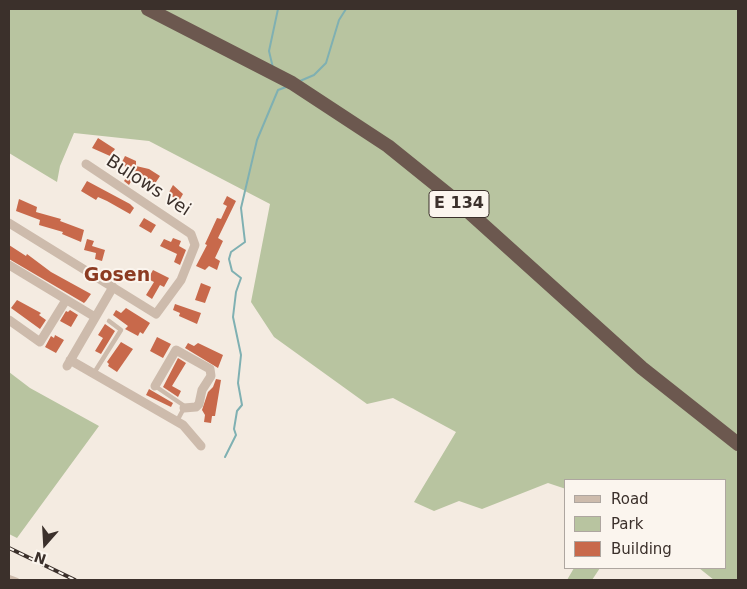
<!DOCTYPE html>
<html>
<head>
<meta charset="utf-8">
<style>
  body { margin:0 }
  #map { position:relative; width:747px; height:589px; overflow:hidden; background:#f4ebe1; font-family:"DejaVu Sans",sans-serif }
  canvas { display:block }
  .frame { position:absolute; inset:0; border:10px solid #3b302b; pointer-events:none }
  .legend { position:absolute; left:564px; top:479px; width:162px; height:90px; box-sizing:border-box; background:#fbf5ee; border:1px solid #aea6a0; margin:0; padding:6px 9px; list-style:none; font-size:15px; color:#3b302b }
  .legend li { display:flex; align-items:center; gap:10px; height:25px }
  .legend b { width:25px; border:1px solid #aea6a0 }
  .north { position:absolute; left:20px; top:519px; width:50px; height:50px; -webkit-text-stroke:4px #fbf5ee; paint-order:stroke; rotate:199deg; font-size:14px; font-weight:700; line-height:20px; text-align:center; color:#3b302b }
  .north::after { content:''; display:block; margin:auto; width:18px; height:22px; background:#3b302b; clip-path:polygon(50% 0,100% 100%,50% 72%,0 100%) }
</style>
</head>
<body>
<div id="map">
<canvas width="747" height="589"></canvas>
<div class="frame"></div>
<ul class="legend">
<li><b style="height:6px;background:#cdbbac"></b>Road</li>
<li><b style="height:14px;background:#b8c4a0"></b>Park</li>
<li><b style="height:14px;background:#c8694b"></b>Building</li>
</ul>
<div class="north">N</div>
</div>
<script>
const context = document.querySelector('canvas').getContext('2d');
context.lineJoin = 'round';
function paint(path, color) { context.fillStyle = color; context.fill(path, 'evenodd'); }
const shape = rows => new Path2D(rows.map(r => 'M' + r).join(''));
function strokePath(path, color, width, dash) { context.strokeStyle = color; context.lineWidth = width; context.lineCap = dash ? 'butt' : 'round'; context.setLineDash(dash || []); context.stroke(path); }
function drawText(font, color, halo, rows, align = 'center') {
  context.font = font + ' "DejaVu Sans",sans-serif'; context.lineWidth = 4; context.setLineDash([]); context.textBaseline = 'middle'; context.strokeStyle = halo; context.fillStyle = color; for (const [text, x, y, turn = 0] of rows) {
    context.save(); context.translate(x, y); context.rotate((+turn || 0) * Math.PI / 180); context.textAlign = isNaN(turn) ? turn : align; if (halo) context.strokeText(text, 0, 0); context.fillText(text, 0, 0); context.restore();
  }
}
const green = shape([
  [9,9,738,9,738,580,714,580,699,568,726,568,726,480,566,480,566,489,548,483,482,509,459,501,434,511,414,502,456,432,393,398,367,404,274,337,251,302,270,204,149,141,74,133,60,166,57,182,9,153],
  [9,372,30,388,99,426,17,538,9,534],
  [574,568,600,568,592,580,567,580]
]);
const stream = shape([
  [273,68,269,51,278,9],
  [300,81,314,75,326,63,339,20,346,9],
  [225,457,236,435,234,429,237,411,242,405,238,383,241,355,233,317,236,292,241,278,232,271,229,259,231,252,245,242,241,208,257,140,278,90,286,87]
]);
const building = shape([
  [98,138,115,149,110,156,92,148],
  [125,156,136,161,136,166,149,169,160,176,154,185,136,173,129,185,124,181,131,170,121,164],
  [87,181,130,204,134,208,130,214,107,201,98,197,96,200,81,191],
  [173,185,183,194,179,201,168,194],
  [227,196,236,201,218,238,223,241,215,258,220,261,217,270,209,266,205,270,196,266,207,245,205,244,217,218,221,219,227,206,223,204],
  [19,199,37,207,36,212,61,219,60,221,84,230,81,242,62,234,63,232,39,225,40,220,16,211],
  [144,218,156,225,151,233,139,226],
  [173,238,181,241,179,246,186,250,180,265,174,262,177,254,160,246,164,239,171,242],
  [87,239,94,241,92,246,105,250,102,261,95,259,96,253,84,250],
  [9,245,26,256,27,254,51,272,91,294,86,301,84,303,9,259],
  [153,270,169,278,164,287,160,285,152,299,146,295,154,282,148,279],
  [201,283,211,287,205,303,195,300],
  [17,300,41,313,39,315,46,320,40,329,11,308],
  [175,304,201,313,197,324,179,316,180,313,173,310],
  [126,308,150,323,143,334,140,332,138,336,125,329,128,326,113,315,116,310,121,313],
  [70,310,78,315,71,327,60,321,66,311,68,312],
  [105,324,115,331,101,354,95,351,103,338,98,335],
  [55,335,64,340,56,353,45,347,51,336,54,338],
  [157,337,171,344,163,358,150,351],
  [121,342,133,349,117,372,108,366,109,364,107,362],
  [188,343,194,346,198,343,223,355,218,368,185,348],
  [178,358,186,363,172,386,181,391,178,397,163,387],
  [216,379,221,380,215,416,212,416,211,423,204,422,205,415,202,410,208,392,213,387],
  [149,389,173,403,171,407,146,395]
]);
const service = shape([
  [94,373,121,330,109,321],
  [155,386,183,405,184,408,177,421],
  [9,577,17,580]
]);
const minor = shape([
  [9,223,156,314,181,280,195,245,191,234,86,164],
  [9,265,95,317],
  [9,320,40,342,66,300],
  [70,360,183,425,201,446],
  [67,366,113,287],
  [155,386,176,350,210,369,211,376,202,390,199,404,196,407,184,408]
]);
const trunk = shape([
  [148,9,292,83,388,146,460,204,642,368,738,444]
]);
const rail = shape([
  [9,548,75,580]
]);
const shields = [
  [459,204,60]
];
const shieldNames = [
  ["E 134",459,204]
];
const streetNames = [
  ["Bulows vei",148,186,33]
];
const neighbourhoodNames = [
  ["Gosen",117,276]
];
paint(green, '#b8c4a0');
strokePath(stream, '#7fb0b2', 2);
paint(building, '#c8694b');
strokePath(service, '#cdbbac', 4.5);
strokePath(minor, '#cdbbac', 9);
strokePath(trunk, '#6c584f', 14);
strokePath(rail, '#3b302b', 4);
strokePath(rail, '#fbf5ee', 2, [5.5]);
for (const [x, y, w] of shields) { const box = new Path2D(); box.roundRect(x - w / 2, y - 13.5, w, 27, 4); context.fillStyle = '#fbf5ee'; context.fill(box); strokePath(box, '#3b302b', 1); }
drawText('bold 16px', '#3b302b', null, shieldNames);
drawText('18px', '#3b302b', '#fbf5ee', streetNames);
drawText('bold 19px', '#8c3b22', '#fbf5ee', neighbourhoodNames);
</script>
</body>
</html>
